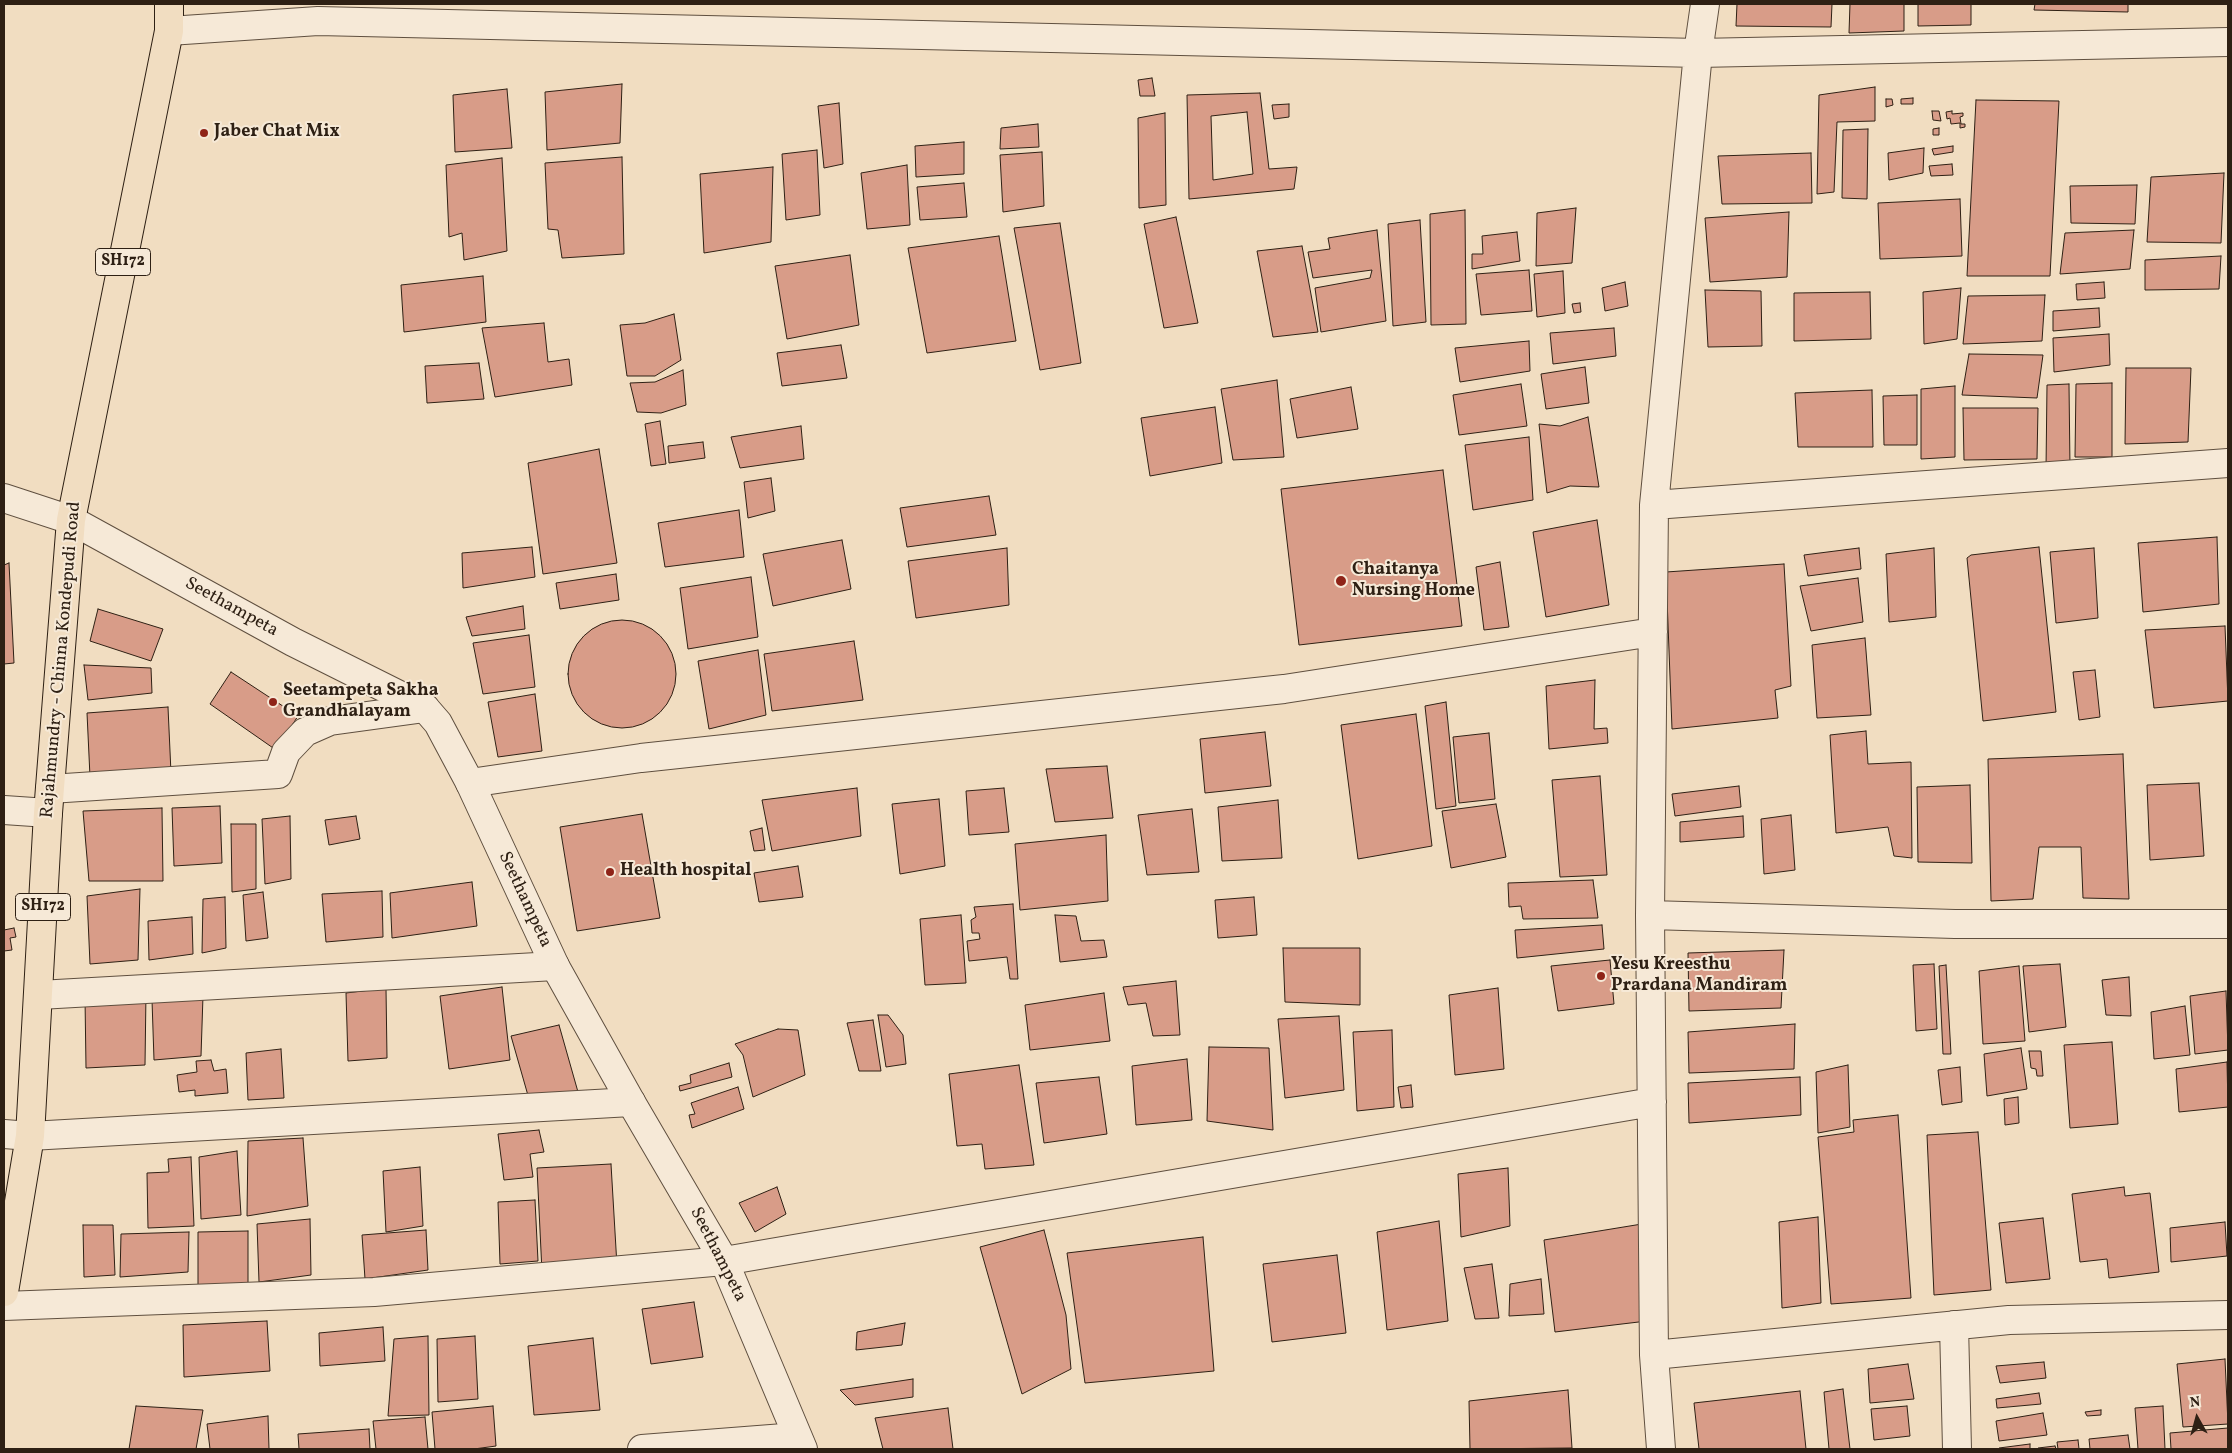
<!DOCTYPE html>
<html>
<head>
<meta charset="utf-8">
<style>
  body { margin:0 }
  #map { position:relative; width:2232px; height:1453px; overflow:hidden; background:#f1ddc1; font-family:Vollkorn,serif }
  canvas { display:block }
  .frame { position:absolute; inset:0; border:5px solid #2e2014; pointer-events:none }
  .north { position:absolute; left:2172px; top:1393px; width:50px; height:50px; -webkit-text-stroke:4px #f6e9d7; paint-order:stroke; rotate:353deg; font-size:14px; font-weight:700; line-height:20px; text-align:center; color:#2e2014 }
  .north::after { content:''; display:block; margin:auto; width:18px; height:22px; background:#2e2014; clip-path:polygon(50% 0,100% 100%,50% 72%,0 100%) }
</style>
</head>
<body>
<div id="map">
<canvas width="2232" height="1453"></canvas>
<div class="frame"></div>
<div class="north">N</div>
</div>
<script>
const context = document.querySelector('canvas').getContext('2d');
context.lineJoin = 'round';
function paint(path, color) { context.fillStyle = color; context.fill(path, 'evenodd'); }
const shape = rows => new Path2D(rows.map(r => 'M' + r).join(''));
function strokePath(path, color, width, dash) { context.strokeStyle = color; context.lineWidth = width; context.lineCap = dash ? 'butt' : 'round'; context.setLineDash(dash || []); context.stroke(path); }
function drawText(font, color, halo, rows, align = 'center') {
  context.font = font + ' Vollkorn,serif'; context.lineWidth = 4; context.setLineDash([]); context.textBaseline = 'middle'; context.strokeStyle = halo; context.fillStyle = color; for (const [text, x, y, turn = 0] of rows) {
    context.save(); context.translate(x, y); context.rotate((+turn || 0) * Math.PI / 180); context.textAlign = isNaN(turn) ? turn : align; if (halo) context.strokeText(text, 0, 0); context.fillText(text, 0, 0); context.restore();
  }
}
const building = shape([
  [1737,4,1832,4,1831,27,1736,26,1737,4],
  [1850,4,1904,4,1904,31,1849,33,1850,4],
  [1918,4,1971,4,1971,25,1918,26,1918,4],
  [2035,4,2128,4,2128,12,2034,10,2035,4],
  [1152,78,1155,96,1140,96,1138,80,1152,78],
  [622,84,620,143,547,150,545,92,622,84],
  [1875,87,1875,121,1837,122,1834,192,1817,194,1819,95,1875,87],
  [507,89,512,148,455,152,453,95,507,89],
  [1260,93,1269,169,1297,167,1294,189,1189,199,1187,95,1260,93],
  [1913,98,1913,104,1901,104,1901,99,1913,98],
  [1886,99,1892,99,1893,105,1886,107,1886,99],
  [1976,100,2059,101,2050,276,1967,276,1976,100],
  [839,103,843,164,824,168,818,106,839,103],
  [1289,104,1289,117,1274,119,1272,105,1289,104],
  [1932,111,1939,111,1941,121,1933,120,1932,111],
  [1952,111,1952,114,1963,113,1963,116,1960,117,1961,124,1965,124,1965,127,1960,128,1960,123,1951,124,1950,118,1947,119,1946,112,1952,111],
  [1247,112,1253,174,1213,180,1211,116,1247,112],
  [1165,113,1166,205,1139,208,1138,118,1165,113],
  [1038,124,1039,147,1000,149,1001,128,1038,124],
  [1939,128,1939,135,1933,135,1933,129,1939,128],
  [1868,129,1867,199,1842,198,1843,130,1868,129],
  [964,142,964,174,916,177,915,146,964,142],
  [1953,146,1953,152,1934,155,1932,149,1953,146],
  [1924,148,1923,173,1889,180,1888,153,1924,148],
  [817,150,820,215,786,220,782,154,817,150],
  [1042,152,1044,206,1003,212,1000,155,1042,152],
  [1811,153,1812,203,1722,204,1718,156,1811,153],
  [622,157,624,254,562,258,558,230,548,229,545,163,622,157],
  [502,158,507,251,464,260,462,233,449,237,446,165,502,158],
  [1952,164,1953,175,1931,176,1929,166,1952,164],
  [907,165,910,225,867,229,861,173,907,165],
  [773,167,771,242,704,253,700,174,773,167],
  [2224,173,2221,243,2147,242,2151,177,2224,173],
  [964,183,967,217,920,220,917,187,964,183],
  [2137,185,2135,224,2071,223,2070,186,2137,185],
  [1960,199,1962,256,1880,259,1878,203,1960,199],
  [1576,208,1572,263,1536,266,1537,213,1576,208],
  [1465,210,1466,324,1431,325,1430,214,1465,210],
  [1789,212,1787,277,1710,282,1705,218,1789,212],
  [1176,217,1198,323,1164,328,1144,224,1176,217],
  [1420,220,1426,322,1393,326,1388,224,1420,220],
  [1060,223,1081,363,1040,370,1014,228,1060,223],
  [1377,230,1386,321,1321,332,1315,288,1370,278,1372,270,1313,278,1308,252,1330,249,1328,238,1377,230],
  [2134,230,2130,269,2060,274,2065,233,2134,230],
  [1517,232,1520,261,1472,269,1472,254,1483,254,1482,236,1517,232],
  [999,236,1016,341,927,353,908,248,999,236],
  [1302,246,1318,332,1273,337,1257,251,1302,246],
  [850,255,859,325,787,339,775,266,850,255],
  [2221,256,2219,289,2145,290,2145,260,2221,256],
  [1529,270,1532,311,1481,315,1476,274,1529,270],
  [1563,271,1565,313,1537,317,1534,274,1563,271],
  [483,276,486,322,404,332,401,285,483,276],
  [1625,282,1628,306,1605,311,1602,288,1625,282],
  [2104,282,2105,298,2077,300,2076,284,2104,282],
  [1961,288,1957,339,1924,344,1923,292,1961,288],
  [1705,290,1761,291,1762,346,1708,347,1705,290],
  [1870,292,1871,339,1794,341,1794,293,1870,292],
  [2045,295,2042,341,1963,344,1968,296,2045,295],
  [1580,303,1581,312,1574,313,1572,304,1580,303],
  [2099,308,2100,327,2053,331,2053,311,2099,308],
  [674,314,681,360,655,376,627,376,620,325,645,323,674,314],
  [544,323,548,362,569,359,572,385,495,397,482,328,544,323],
  [1614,328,1616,356,1553,364,1550,333,1614,328],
  [2109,334,2110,365,2054,372,2053,338,2109,334],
  [1529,341,1530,371,1460,382,1455,348,1529,341],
  [841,345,847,378,782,386,777,353,841,345],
  [1969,354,2043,355,2037,398,1962,395,1969,354],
  [479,363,484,399,427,403,425,366,479,363],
  [1585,367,1589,403,1546,409,1541,374,1585,367],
  [2126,368,2191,368,2188,442,2125,444,2126,368],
  [683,370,686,405,661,413,637,412,630,383,655,382,683,370],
  [1277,380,1284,457,1233,460,1221,389,1277,380],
  [2112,383,2112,457,2075,457,2076,384,2112,383],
  [1521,384,1527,426,1459,435,1453,395,1521,384],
  [2069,384,2070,468,2046,469,2047,385,2069,384],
  [1955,386,1955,457,1921,459,1921,389,1955,386],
  [1351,387,1358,429,1297,438,1290,399,1351,387],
  [1872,390,1873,447,1798,447,1795,393,1872,390],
  [1917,395,1917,445,1884,445,1883,396,1917,395],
  [1215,407,1222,463,1150,476,1141,418,1215,407],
  [1963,408,2038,408,2037,459,1964,460,1963,408],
  [1588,417,1599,487,1570,486,1547,493,1539,424,1560,426,1588,417],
  [660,421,666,464,651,466,645,424,660,421],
  [801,426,804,459,740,468,731,437,801,426],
  [1529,437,1533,500,1473,510,1465,445,1529,437],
  [703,442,705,458,669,463,668,446,703,442],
  [599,449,617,563,543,574,528,463,599,449],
  [1443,470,1462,626,1299,645,1281,489,1443,470],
  [771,478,775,511,748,518,744,482,771,478],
  [989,496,996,535,907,547,900,508,989,496],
  [739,510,744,557,665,567,658,523,739,510],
  [1597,520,1609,605,1546,617,1533,532,1597,520],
  [2217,537,2219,604,2143,612,2138,543,2217,537],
  [842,540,851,589,773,606,763,554,842,540],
  [532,547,535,577,463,588,462,553,532,547],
  [2039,547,2056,712,1983,721,1967,558,1971,555,2039,547],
  [1007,548,1009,605,916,618,908,561,1007,548],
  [1859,548,1861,569,1808,576,1804,555,1859,548],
  [1934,548,1936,617,1889,622,1886,554,1934,548],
  [2094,548,2098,618,2056,623,2050,552,2094,548],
  [1500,562,1509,627,1484,630,1476,567,1500,562],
  [9,563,14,663,4,664,4,565,9,563],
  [1784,564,1791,686,1775,690,1778,718,1672,729,1666,572,1784,564],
  [616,574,619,600,560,609,556,583,616,574],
  [751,577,758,637,688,649,680,588,751,577],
  [1858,578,1863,622,1811,631,1800,586,1858,578],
  [523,606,525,629,472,636,466,617,523,606],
  [98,609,163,629,151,661,90,641,98,609],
  '568 674a54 54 0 1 1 108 0a54 54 0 1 1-108 0Z',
  [2225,626,2228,701,2154,708,2145,630,2225,626],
  [529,635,535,687,483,694,473,643,529,635],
  [1865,638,1871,715,1817,718,1812,645,1865,638],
  [854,641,863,700,772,711,764,654,854,641],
  [758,650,766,715,709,729,698,661,758,650],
  [84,665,151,668,152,693,88,700,84,665],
  [2095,670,2100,717,2079,720,2073,672,2095,670],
  [231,672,298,716,276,750,210,704,231,672],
  [1595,680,1594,729,1607,728,1608,743,1549,749,1546,686,1595,680],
  [535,694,542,751,498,757,488,702,535,694],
  [1446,702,1456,806,1436,809,1425,706,1446,702],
  [168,707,171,773,90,777,87,713,168,707],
  [1416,714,1432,846,1358,859,1341,725,1416,714],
  [1866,731,1868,764,1911,762,1912,858,1894,856,1888,827,1836,833,1830,735,1866,731],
  [1265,732,1271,786,1205,793,1200,739,1265,732],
  [1489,733,1495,799,1459,803,1453,737,1489,733],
  [2123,754,2129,899,2083,898,2081,847,2039,847,2033,899,1991,901,1988,759,2123,754],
  [1107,766,1113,818,1055,822,1046,769,1107,766],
  [1600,776,1607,875,1560,877,1552,780,1600,776],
  [2199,783,2204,856,2150,860,2147,785,2199,783],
  [1970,785,1972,863,1918,862,1917,787,1970,785],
  [1739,786,1741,807,1675,816,1672,794,1739,786],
  [857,788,861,836,772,851,762,800,857,788],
  [1004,788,1009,832,969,835,966,791,1004,788],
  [939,799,945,866,900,874,892,804,939,799],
  [1278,800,1282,858,1222,861,1218,807,1278,800],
  [1496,804,1506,857,1451,868,1442,811,1496,804],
  [220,806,222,863,174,866,172,808,220,806],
  [162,808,163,881,89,881,83,811,162,808],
  [1192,809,1199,872,1147,875,1138,815,1192,809],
  [642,814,660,918,577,931,560,827,642,814],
  [1791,815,1795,870,1764,874,1761,819,1791,815],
  [290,816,291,879,265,884,262,819,290,816],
  [356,816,360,839,329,845,325,820,356,816],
  [1743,816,1744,837,1680,842,1680,822,1743,816],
  [231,824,256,824,256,889,232,892,231,824],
  [762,828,765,850,754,851,750,831,762,828],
  [1106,835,1108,901,1020,910,1015,844,1106,835],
  [798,866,803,897,759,902,754,873,798,866],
  [1593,880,1598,918,1523,919,1521,906,1509,907,1508,883,1593,880],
  [472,882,477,926,392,938,390,893,472,882],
  [140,889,138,960,90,964,87,896,140,889],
  [382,891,383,937,326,942,322,894,382,891],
  [263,892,268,938,246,941,243,895,263,892],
  [225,897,226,948,202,953,203,899,225,897],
  [1254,897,1257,935,1218,938,1215,900,1254,897],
  [1013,904,1018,979,1010,979,1007,957,969,961,967,941,980,939,979,933,972,933,971,920,976,917,974,907,1013,904],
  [961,915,966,983,925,985,920,919,961,915],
  [1055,915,1076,916,1081,941,1104,940,1107,957,1060,962,1055,915],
  [192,917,193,954,149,960,148,921,192,917],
  [1602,925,1604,949,1517,958,1515,930,1602,925],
  [14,928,16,937,10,938,12,950,4,951,4,930,14,928],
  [1283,948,1360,948,1360,1005,1285,1002,1283,948],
  [1784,950,1781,1008,1689,1011,1688,953,1784,950],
  [1610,960,1614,1004,1558,1011,1551,966,1610,960],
  [1934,964,1937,1029,1916,1031,1913,965,1934,964],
  [2060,964,2066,1027,2029,1032,2023,966,2060,964],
  [1946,965,1951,1054,1943,1054,1939,966,1946,965],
  [2019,966,2025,1041,1983,1044,1979,971,2019,966],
  [2129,977,2131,1016,2106,1015,2102,980,2129,977],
  [1176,981,1180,1035,1153,1036,1146,1003,1128,1005,1123,987,1176,981],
  [502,987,510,1060,449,1069,440,996,502,987],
  [386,988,387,1058,348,1061,346,993,386,988],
  [1498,988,1504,1069,1455,1075,1449,995,1498,988],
  [2226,991,2228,1050,2195,1054,2190,996,2226,991],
  [146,993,145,1065,86,1068,85,998,146,993],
  [1104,993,1110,1041,1030,1050,1025,1005,1104,993],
  [203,996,201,1056,154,1060,152,1000,203,996],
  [2185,1006,2190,1055,2154,1059,2151,1012,2185,1006],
  [878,1015,888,1015,903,1035,906,1064,886,1067,878,1015],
  [1339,1016,1344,1090,1285,1098,1278,1019,1339,1016],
  [873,1020,881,1071,859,1071,847,1023,873,1020],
  [1795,1024,1794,1069,1689,1073,1688,1032,1795,1024],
  [559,1025,578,1092,529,1099,511,1036,559,1025],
  [778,1029,798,1030,805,1075,753,1097,743,1055,735,1044,778,1029],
  [1392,1030,1394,1107,1357,1111,1353,1032,1392,1030],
  [2112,1042,2118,1124,2070,1128,2064,1045,2112,1042],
  [1209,1047,1269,1048,1273,1130,1207,1121,1209,1047],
  [2021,1048,2027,1089,1987,1096,1984,1054,2021,1048],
  [281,1049,284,1098,248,1100,246,1053,281,1049],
  [2029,1051,2041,1051,2043,1076,2037,1076,2036,1069,2031,1068,2029,1051],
  [1187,1059,1192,1120,1136,1125,1132,1066,1187,1059],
  [211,1060,214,1071,226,1069,228,1093,195,1096,195,1090,179,1092,177,1075,197,1072,196,1061,211,1060],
  [2227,1062,2228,1107,2179,1112,2176,1069,2227,1062],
  [729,1063,732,1077,680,1091,679,1086,691,1083,690,1075,729,1063],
  [1019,1065,1034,1165,985,1169,982,1144,957,1146,949,1074,1019,1065],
  [1848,1065,1850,1127,1818,1133,1816,1072,1848,1065],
  [1960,1067,1962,1102,1942,1105,1938,1070,1960,1067],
  [1099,1077,1107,1134,1044,1143,1036,1083,1099,1077],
  [1800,1077,1801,1115,1689,1123,1688,1083,1800,1077],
  [1411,1085,1413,1107,1401,1108,1398,1087,1411,1085],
  [738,1087,744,1109,692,1128,689,1115,695,1114,691,1103,738,1087],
  [2018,1097,2019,1123,2005,1125,2004,1099,2018,1097],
  [1898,1115,1911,1298,1831,1304,1818,1137,1854,1132,1853,1120,1898,1115],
  [539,1130,544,1152,530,1154,533,1177,504,1180,498,1134,539,1130],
  [1978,1132,1991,1290,1934,1295,1927,1135,1978,1132],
  [303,1138,308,1206,247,1216,248,1141,303,1138],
  [237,1151,241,1215,201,1219,199,1157,237,1151],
  [191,1157,194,1226,148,1228,147,1173,169,1172,168,1159,191,1157],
  [611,1164,617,1266,542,1272,537,1168,611,1164],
  [420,1167,423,1226,386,1232,383,1171,420,1167],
  [1508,1168,1510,1226,1461,1237,1458,1174,1508,1168],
  [777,1187,786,1214,755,1232,739,1203,777,1187],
  [2124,1187,2125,1196,2150,1193,2159,1272,2109,1278,2107,1259,2080,1262,2072,1194,2124,1187],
  [535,1200,538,1261,500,1264,498,1202,535,1200],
  [1818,1217,1821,1303,1782,1308,1779,1222,1818,1217],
  [2043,1218,2050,1279,2006,1283,1999,1223,2043,1218],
  [310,1219,311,1275,259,1282,257,1224,310,1219],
  [1439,1221,1448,1321,1387,1330,1377,1232,1439,1221],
  [2225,1222,2227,1256,2171,1262,2170,1228,2225,1222],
  [1642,1224,1647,1321,1555,1332,1544,1240,1642,1224],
  [83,1225,113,1225,115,1275,84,1277,83,1225],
  [426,1230,428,1270,365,1279,362,1235,426,1230],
  [1044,1230,1066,1315,1071,1369,1022,1394,980,1247,1044,1230],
  [248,1231,248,1283,198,1286,198,1232,248,1231],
  [189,1232,188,1272,120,1277,121,1234,189,1232],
  [1203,1237,1214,1371,1085,1383,1067,1253,1203,1237],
  [1337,1255,1346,1333,1272,1342,1263,1264,1337,1255],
  [1492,1264,1499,1318,1475,1319,1464,1268,1492,1264],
  [1541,1279,1544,1314,1509,1316,1510,1284,1541,1279],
  [694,1302,703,1357,651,1364,642,1309,694,1302],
  [267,1321,270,1371,184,1377,183,1325,267,1321],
  [905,1323,902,1345,856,1350,857,1332,905,1323],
  [383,1327,385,1361,320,1366,319,1333,383,1327],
  [428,1336,429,1415,388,1416,394,1339,428,1336],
  [475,1336,478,1399,438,1402,437,1339,475,1336],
  [593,1338,600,1410,534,1415,528,1346,593,1338],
  [2225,1359,2228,1424,2183,1427,2177,1364,2225,1359],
  [2044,1362,2046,1378,2000,1383,1996,1366,2044,1362],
  [1908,1364,1914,1399,1870,1403,1868,1369,1908,1364],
  [913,1379,913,1397,855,1405,840,1390,913,1379],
  [1843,1389,1850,1449,1829,1449,1824,1392,1843,1389],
  [1568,1390,1572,1448,1470,1449,1469,1401,1568,1390],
  [1800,1391,1806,1449,1699,1449,1694,1403,1800,1391],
  [2039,1393,2041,1404,1997,1408,1996,1399,2039,1393],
  [136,1406,203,1410,196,1449,129,1449,136,1406],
  [493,1406,496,1446,474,1449,435,1449,432,1412,493,1406],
  [1907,1406,1910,1436,1874,1440,1871,1409,1907,1406],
  [2163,1406,2165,1449,2138,1449,2135,1408,2163,1406],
  [948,1408,953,1449,883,1449,875,1418,948,1408],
  [2101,1410,2101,1415,2087,1416,2085,1412,2101,1410],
  [2043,1413,2047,1435,1999,1441,1996,1421,2043,1413],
  [268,1416,269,1449,210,1449,207,1424,268,1416],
  [425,1417,428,1449,376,1449,373,1421,425,1417],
  [2228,1428,2228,1449,2171,1449,2170,1433,2228,1428],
  [369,1429,370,1449,299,1449,298,1434,369,1429],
  [2128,1435,2130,1449,2090,1449,2089,1439,2128,1435],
  [2078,1440,2079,1449,2058,1449,2057,1442,2078,1440],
  [2030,1444,2030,1449,1999,1449,1999,1448,2030,1444],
  [2055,1446,2056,1449,2038,1449,2038,1448,2055,1446]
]);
const minor = shape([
  [169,31,318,21,1698,53,2228,42],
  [4,498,71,520],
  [1654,505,2228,463],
  [470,783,641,758,1284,689,1653,632],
  [50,789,278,774,286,752,305,732,330,721,425,708],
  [4,810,48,813],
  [1650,915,1955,924,2228,924],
  [39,995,555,966],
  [4,1134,30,1136,631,1102],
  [4,1306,374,1292,724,1261,1652,1102],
  [1954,1325,1957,1449],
  [1654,1355,1650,915,1654,505,1698,53,1705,4],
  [642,1449,797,1437],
  [1661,1449,1654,1355,2009,1320,2228,1315]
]);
const tertiary = shape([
  [71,520,293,642,425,708,438,723,470,783,555,966,631,1102,724,1261,803,1449]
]);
const primary = shape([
  [4,1292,30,1136,48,813,71,520,169,31,169,4]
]);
const markers = [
  [204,133,5,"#8f2418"],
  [1341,581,6,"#8f2418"],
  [273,702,5,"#8f2418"],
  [610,872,5,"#8f2418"],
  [1601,976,5,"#8f2418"]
];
const shields = [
  [123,262,55],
  [43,907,55]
];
const shieldNames = [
  ["SH172",123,262],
  ["SH172",43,907]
];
const poiNames = [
  ["Jaber Chat Mix",214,133],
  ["Chaitanya",1352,571],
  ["Nursing Home",1352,592],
  ["Seetampeta Sakha",283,692],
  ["Grandhalayam",283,713],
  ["Health hospital",620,872],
  ["Yesu Kreesthu",1611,966],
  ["Prardana Mandiram",1611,987]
];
const streetNames = [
  ["Seethampeta",231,608,29],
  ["Rajahmundry - Chinna Kondepudi Road",62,660,-85],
  ["Seethampeta",524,900,65],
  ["Seethampeta",717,1255,63]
];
paint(building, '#d89c88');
strokePath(building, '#2e2014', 1);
strokePath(minor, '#5f4f3f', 30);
strokePath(tertiary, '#5f4f3f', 30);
strokePath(primary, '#2e2014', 30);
strokePath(minor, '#f6e9d7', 28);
strokePath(tertiary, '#f6e9d7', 28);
strokePath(primary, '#f1ddc1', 28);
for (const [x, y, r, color] of markers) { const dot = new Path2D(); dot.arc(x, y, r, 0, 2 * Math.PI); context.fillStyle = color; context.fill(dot); strokePath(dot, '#f6e9d7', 2); }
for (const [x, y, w] of shields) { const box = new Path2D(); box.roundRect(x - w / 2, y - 13.5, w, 27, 4); context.fillStyle = '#f6e9d7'; context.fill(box); strokePath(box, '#2e2014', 1); }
drawText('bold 16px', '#2e2014', null, shieldNames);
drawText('bold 18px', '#2e2014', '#f6e9d7', poiNames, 'left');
drawText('18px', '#2e2014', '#f6e9d7', streetNames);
</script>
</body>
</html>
